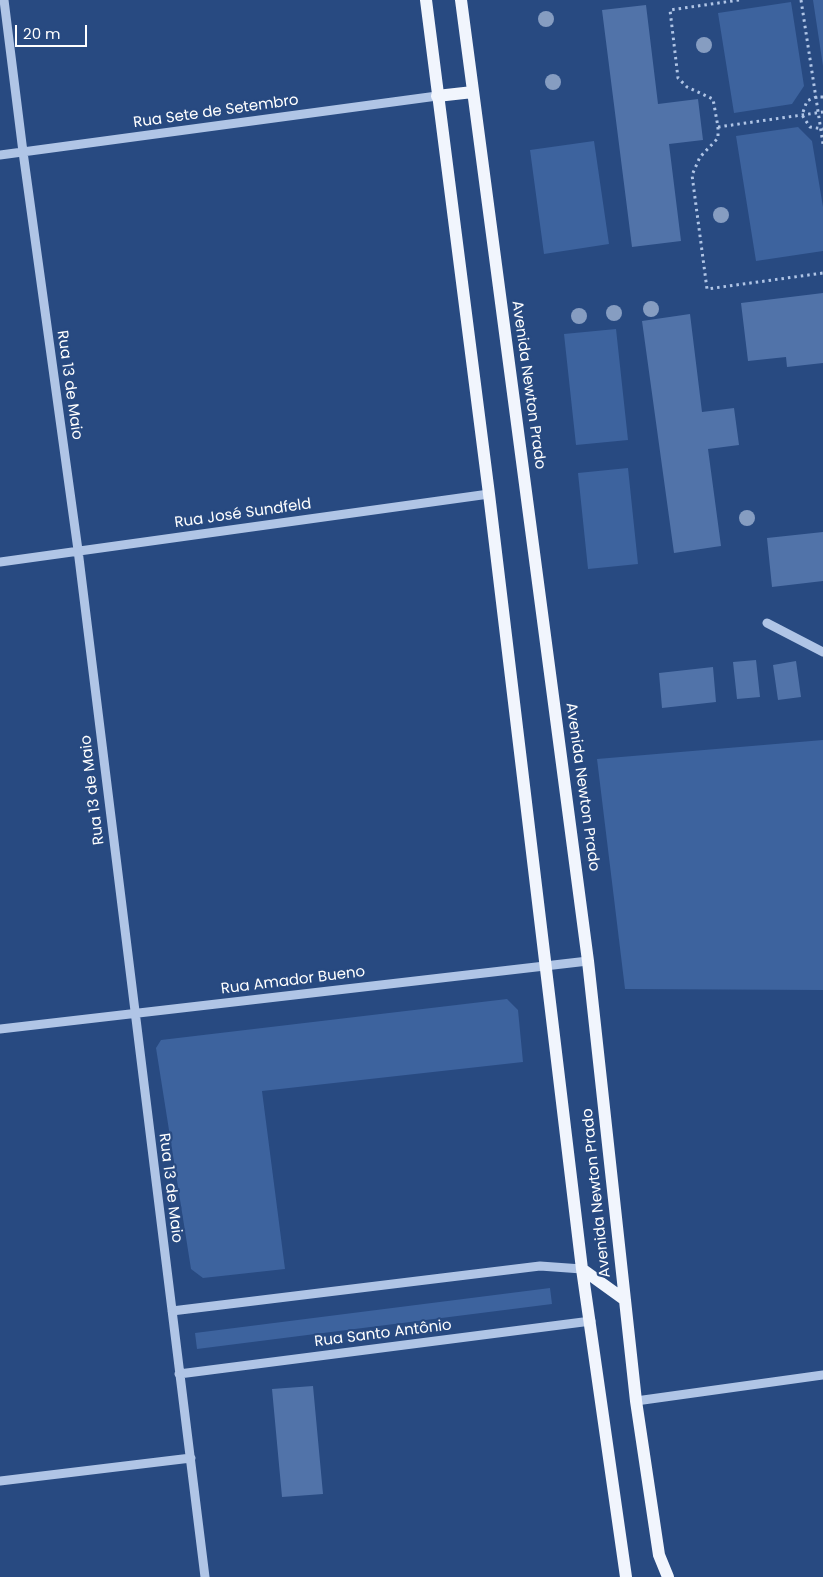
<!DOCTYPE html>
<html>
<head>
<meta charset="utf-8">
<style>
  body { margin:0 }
  #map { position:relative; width:823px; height:1577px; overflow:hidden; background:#284a81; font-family:Poppins,sans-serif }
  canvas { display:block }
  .scale { position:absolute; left:15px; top:25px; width:72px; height:22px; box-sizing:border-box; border:2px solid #fff; border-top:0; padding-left:6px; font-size:15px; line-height:18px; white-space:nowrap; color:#fff; -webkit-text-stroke:4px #284a81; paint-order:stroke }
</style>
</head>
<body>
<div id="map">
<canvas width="823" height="1577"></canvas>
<div class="scale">20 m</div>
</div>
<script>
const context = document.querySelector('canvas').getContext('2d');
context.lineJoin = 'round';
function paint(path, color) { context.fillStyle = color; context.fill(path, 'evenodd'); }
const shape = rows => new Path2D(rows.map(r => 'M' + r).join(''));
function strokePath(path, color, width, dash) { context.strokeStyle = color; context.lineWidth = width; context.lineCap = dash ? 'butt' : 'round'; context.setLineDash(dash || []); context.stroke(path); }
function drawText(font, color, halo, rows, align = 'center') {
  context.font = font + ' Poppins,sans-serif'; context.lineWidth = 4.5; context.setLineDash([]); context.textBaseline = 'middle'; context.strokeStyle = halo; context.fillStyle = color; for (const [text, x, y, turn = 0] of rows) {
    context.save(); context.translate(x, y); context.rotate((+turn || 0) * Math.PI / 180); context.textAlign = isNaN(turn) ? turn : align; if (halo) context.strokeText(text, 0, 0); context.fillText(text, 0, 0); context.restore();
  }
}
const green = shape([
  [813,0,823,0,823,66],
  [791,2,804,86,792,104,734,113,718,13],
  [798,127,812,141,823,207,823,251,756,261,736,136],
  [594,141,609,244,544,254,530,150],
  [616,329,628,440,576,445,564,334],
  [628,468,638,564,588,569,578,473],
  [823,740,823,990,625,989,597,759],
  [507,999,518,1010,523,1062,262,1091,285,1269,203,1278,191,1269,156,1048,161,1040],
  [550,1288,552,1304,197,1349,195,1333]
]);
const building = shape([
  [646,5,658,104,698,99,703,140,669,144,681,241,632,247,602,10],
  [823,293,823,363,787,367,786,357,748,361,741,303],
  [690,314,702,412,734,408,739,445,708,449,721,546,674,553,642,321],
  [823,532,823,581,772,587,767,538],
  [756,660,760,697,737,699,733,662],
  [796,661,801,697,778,700,773,665],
  [713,667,716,702,662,708,659,673],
  [313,1386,323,1494,282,1497,272,1389]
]);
const path = shape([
  [739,0,670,10,678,78,687,87,713,99,718,127,718,138,700,157,692,175,707,289,823,273],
  [801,0,823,144],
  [823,97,816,97,807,101,802,115,810,127,823,129],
  [718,127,823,112]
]);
const minor = shape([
  [4,0,23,152,78,550,205,1577],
  [0,155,437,96],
  [0,562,489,494],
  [767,623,823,652],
  [0,1029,588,961],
  [172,1311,540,1266,582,1269],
  [179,1374,591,1321],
  [636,1401,823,1375],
  [0,1481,191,1458]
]);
const major = shape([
  [426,0,489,494,582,1269,626,1577],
  [461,0,588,961,636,1401,659,1555,668,1577],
  [437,96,473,92],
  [582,1269,625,1300]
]);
const trees = [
  [546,19],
  [704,45],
  [553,82],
  [721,215],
  [651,309],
  [614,313],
  [579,316],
  [747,518]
];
const streetNames = [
  ["Rua Sete de Setembro",216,112,-8],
  ["Rua 13 de Maio",69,385,82],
  ["Avenida Newton Prado",528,385,82],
  ["Rua José Sundfeld",243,514,-8],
  ["Avenida Newton Prado",582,787,82],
  ["Rua 13 de Maio",93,790,-97],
  ["Rua Amador Bueno",293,981,-7],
  ["Rua 13 de Maio",170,1188,83],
  ["Avenida Newton Prado",597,1193,-96],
  ["Rua Santo Antônio",383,1334,-7]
];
paint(green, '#3d639e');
paint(building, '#5173a9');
strokePath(path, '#b0c5e6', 3, [2.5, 4]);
strokePath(minor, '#b0c5e6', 9);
strokePath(major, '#f1f5fd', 12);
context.fillStyle = '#869dc1';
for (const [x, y] of trees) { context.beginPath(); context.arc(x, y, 8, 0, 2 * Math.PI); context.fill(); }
drawText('15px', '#fff', '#284a81', streetNames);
</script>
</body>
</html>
